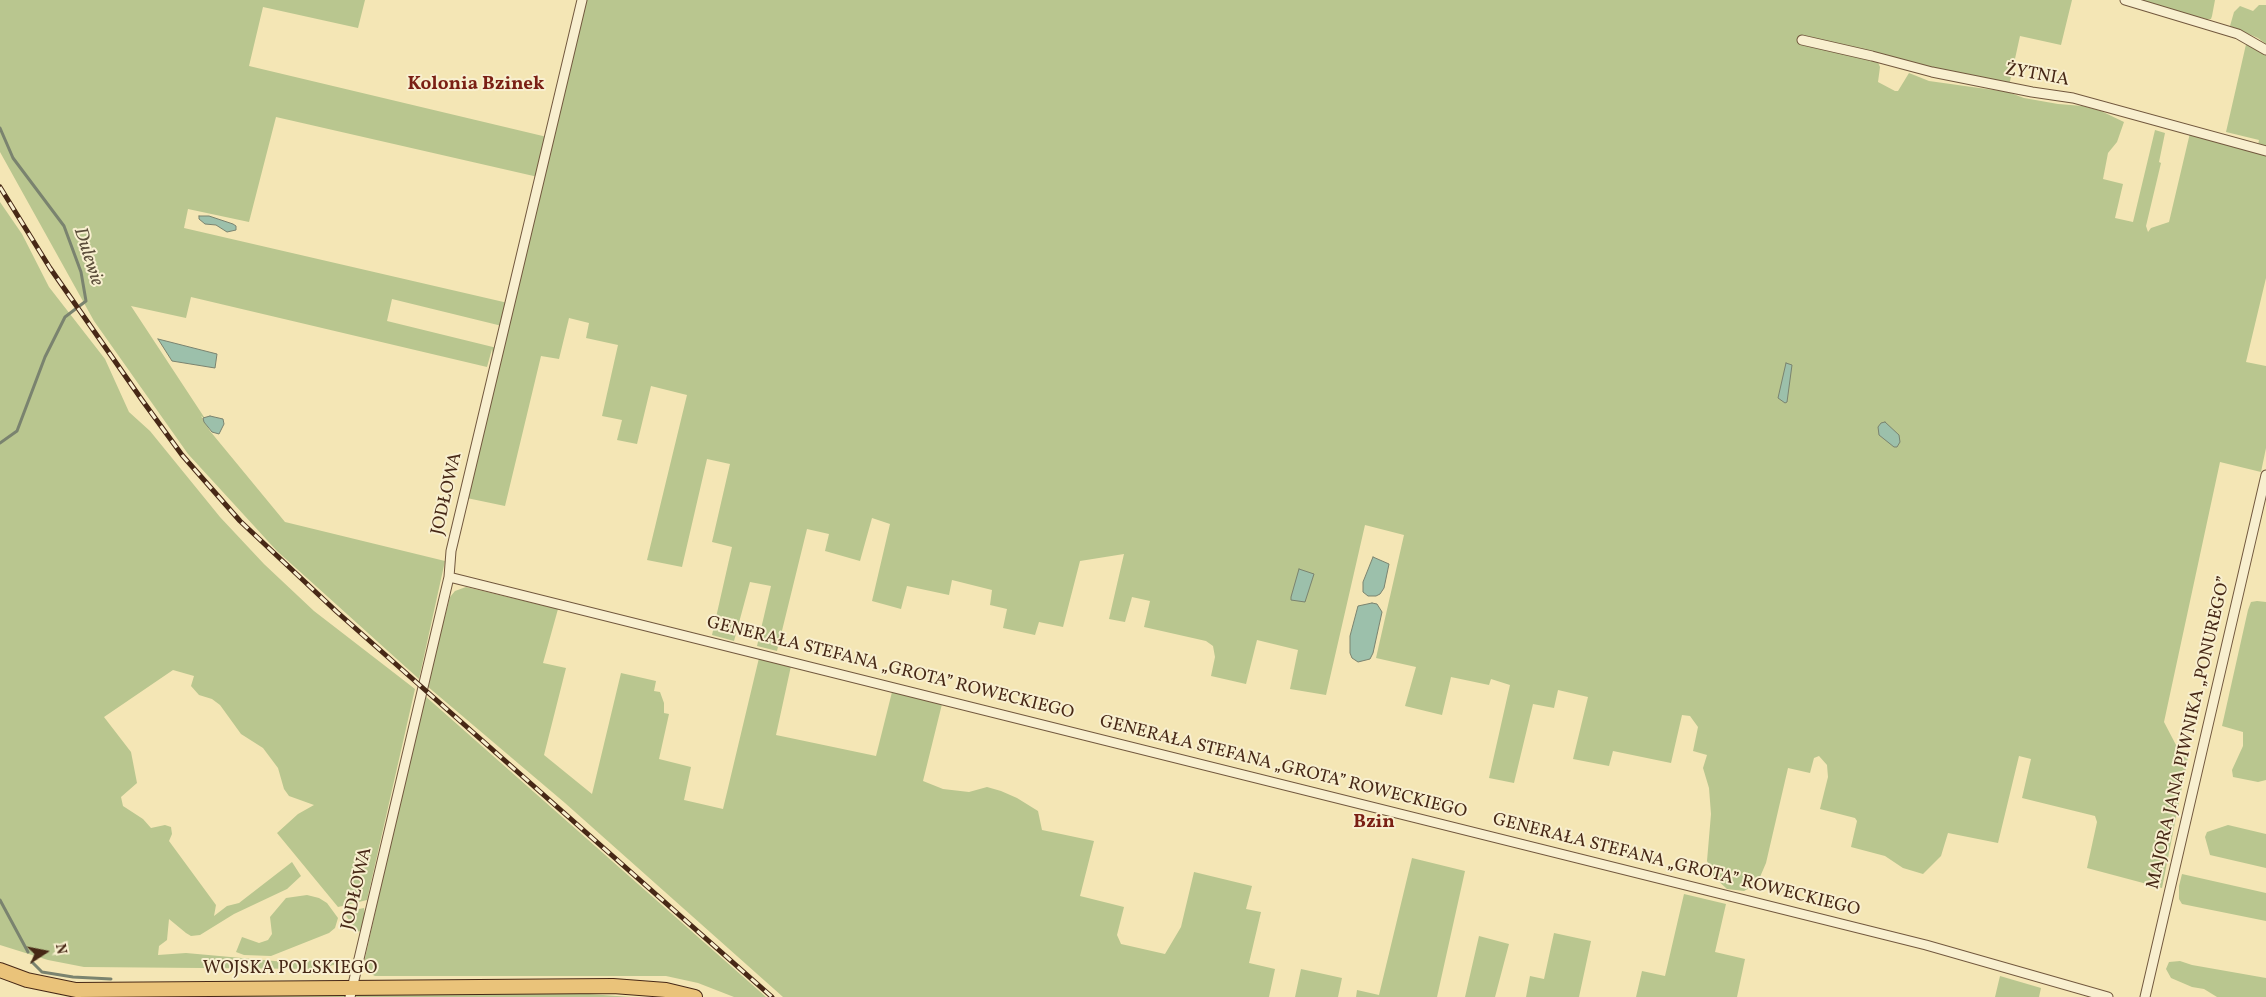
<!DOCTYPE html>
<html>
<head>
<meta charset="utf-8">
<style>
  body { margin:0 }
  #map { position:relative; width:2266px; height:997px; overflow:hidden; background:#f4e6b5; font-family:Vollkorn,serif }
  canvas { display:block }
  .north { position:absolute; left:20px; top:927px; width:50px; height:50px; -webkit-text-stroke:4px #f8efcf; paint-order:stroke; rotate:79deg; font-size:14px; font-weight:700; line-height:20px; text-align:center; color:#472816 }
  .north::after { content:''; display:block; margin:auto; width:18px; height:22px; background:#472816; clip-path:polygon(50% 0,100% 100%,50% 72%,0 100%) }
</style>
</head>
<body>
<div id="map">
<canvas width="2266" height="997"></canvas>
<div class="north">N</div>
</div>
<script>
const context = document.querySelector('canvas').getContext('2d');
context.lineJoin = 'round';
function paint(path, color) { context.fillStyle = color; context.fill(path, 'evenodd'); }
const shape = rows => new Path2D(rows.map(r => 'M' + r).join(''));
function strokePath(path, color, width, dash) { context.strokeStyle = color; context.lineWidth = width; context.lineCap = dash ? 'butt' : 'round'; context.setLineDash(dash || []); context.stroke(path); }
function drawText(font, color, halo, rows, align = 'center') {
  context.font = font + ' Vollkorn,serif'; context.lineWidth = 4; context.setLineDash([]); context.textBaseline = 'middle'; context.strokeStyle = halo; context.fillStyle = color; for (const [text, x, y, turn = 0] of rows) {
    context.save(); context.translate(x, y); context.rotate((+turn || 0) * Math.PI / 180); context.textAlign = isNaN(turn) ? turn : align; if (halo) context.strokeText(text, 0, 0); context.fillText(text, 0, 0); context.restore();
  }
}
const green = shape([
  [0,0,365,0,358,28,263,7,249,66,547,137,580,0,2072,0,2061,45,2020,36,2009,86,1946,72,1806,36,1804,43,1877,60,1880,67,1878,82,1895,91,1898,91,1909,73,1929,81,2008,92,2024,98,2058,104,2083,106,2101,111,2124,122,2117,142,2108,153,2103,179,2123,184,2115,218,2133,222,2155,130,2165,133,2159,162,2161,163,2146,226,2148,232,2151,228,2169,222,2190,133,2266,152,2266,278,2246,362,2266,366,2266,448,2261,472,2220,462,2164,722,2176,745,2182,750,2189,752,2162,888,2087,868,2097,822,2095,816,2022,798,2031,759,2019,756,1998,843,1948,833,1941,856,1923,874,1903,868,1885,856,1851,847,1857,821,1855,818,1820,809,1828,777,1827,765,1819,756,1814,758,1810,773,1788,768,1766,863,1760,877,1753,886,1744,891,1727,889,1714,877,1707,861,1711,814,1709,788,1703,768,1707,755,1693,751,1698,727,1690,716,1682,715,1671,763,1613,751,1609,766,1573,759,1588,697,1558,690,1554,708,1533,704,1514,783,1489,778,1510,685,1491,679,1489,685,1451,677,1442,715,1405,706,1416,667,1376,658,1404,535,1365,525,1326,695,1290,689,1298,650,1257,640,1246,684,1211,676,1215,657,1213,646,1206,641,1144,627,1150,601,1132,597,1125,622,1109,619,1124,554,1080,561,1063,627,1039,622,1035,635,1003,628,1007,609,990,605,992,590,952,580,949,595,907,586,901,609,872,601,890,524,872,518,860,561,825,551,829,534,807,529,777,651,757,646,771,586,750,582,734,641,712,635,732,547,712,542,730,464,707,459,682,567,647,560,687,395,651,386,637,444,617,440,622,420,602,416,618,345,586,338,589,323,569,318,559,359,541,356,505,506,462,497,493,368,492,349,487,367,191,297,186,318,131,306,206,420,201,416,210,431,285,522,445,561,419,679,277,551,188,454,94,321,0,152],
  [276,117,538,177,508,303,184,228,188,209,249,222],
  [392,299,502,326,497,348,387,321],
  [2137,0,2215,0,2212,16,2211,19,2206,19],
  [2259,5,2266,5,2266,44,2258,38,2230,26,2234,12,2240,6,2253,11],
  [2247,40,2266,52,2266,147,2258,145,2259,140,2226,132],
  [0,202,22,234,49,287,105,359,129,412,150,431,220,517,264,564,314,611,415,689,367,900,338,907,277,833,298,814,314,805,289,796,284,789,278,768,263,748,241,734,220,705,212,699,199,695,191,686,194,676,173,670,104,717,131,752,137,783,121,797,123,806,143,819,151,828,165,825,171,827,172,834,169,841,216,905,214,916,227,906,239,903,292,862,301,876,287,889,234,914,200,935,191,936,186,933,169,919,167,940,159,946,158,955,186,953,286,962,342,959,344,962,319,969,84,967,48,960,0,945],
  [466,587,558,609,543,663,566,668,544,755,592,794,621,673,656,681,654,691,660,692,664,703,664,713,669,714,659,759,691,767,684,800,723,809,759,658,791,666,776,735,876,756,892,692,942,704,923,781,943,789,969,792,987,787,1001,791,1017,798,1038,811,1042,830,1094,841,1080,896,1124,907,1117,935,1121,944,1165,954,1181,927,1194,872,1252,886,1246,909,1261,912,1249,963,1275,969,1269,997,783,997,565,803,427,686,450,597,455,591],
  [2257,601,2266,602,2266,780,2258,782,2233,777,2232,770,2243,746,2243,732,2222,726,2248,610,2251,602],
  [424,695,766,997,734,997,698,983,666,976,375,976,369,973,365,965,365,958],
  [2228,825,2266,834,2266,868,2210,855,2205,837,2207,832],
  [1412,858,1465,871,1437,997,1356,997,1357,990,1379,995],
  [2182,874,2266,893,2266,921,2182,904,2179,899,2179,886],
  [1684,894,1726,904,1715,952,1745,959,1737,997,1636,997,1642,971,1665,976],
  [307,895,319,898,327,903,338,918,335,928,329,933,271,956,244,955,236,952,242,937,259,943,268,940,272,934,270,917,286,898],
  [364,908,365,916,361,931,356,932,344,912],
  [1554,933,1591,941,1579,997,1526,997,1530,976,1544,979],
  [1479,936,1509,944,1495,997,1465,997],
  [2180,961,2192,965,2266,978,2266,997,2217,997,2204,989,2192,987,2171,978,2166,969,2169,962],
  [1301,969,1342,978,1338,997,1295,997],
  [2000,976,2041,988,2039,997,1995,997],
  [356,990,589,994,631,997,165,997,145,991]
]);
const water = shape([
  [199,216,209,216,233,224,236,226,236,230,227,232,216,225,205,224,199,219,199,216],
  [158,339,217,354,215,368,172,361,158,339],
  [1786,363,1792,365,1787,402,1785,403,1778,398,1786,363],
  [210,416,223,419,224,424,219,434,212,432,204,422,203,418,210,416],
  [1885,422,1899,435,1900,442,1897,447,1894,447,1879,435,1878,427,1881,423,1885,422],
  [1373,557,1389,564,1384,588,1380,594,1376,596,1368,596,1363,592,1363,582,1373,557],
  [1299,569,1314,574,1305,602,1291,600,1291,597,1299,569],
  [1372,603,1377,604,1382,612,1373,653,1370,659,1358,662,1352,658,1350,653,1350,636,1358,606,1372,603]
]);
const stream = shape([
  [0,128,13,158,64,226,81,272,86,301,65,317,45,357,17,431,0,443],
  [0,900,28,952],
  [32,962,42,972,73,977,111,979]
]);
const minor = shape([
  [2125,0,2238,34,2266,50],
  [1802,40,1872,56,1932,72,2032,92,2073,98,2266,151],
  [449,577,1926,945,2108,997],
  [350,997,449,577,451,551,582,0],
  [2145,997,2266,475]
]);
const primary = shape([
  [0,970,27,980,76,990,613,986,666,990,695,997]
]);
const rail = shape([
  [0,187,50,268,142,400,182,455,240,521,337,612,772,997]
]);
const streetNames = [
  ["ŻYTNIA",2037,76,10],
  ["JODŁOWA",448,494,-77],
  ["GENERAŁA STEFANA „GROTA” ROWECKIEGO",890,669,14],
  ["MAJORA JANA PIWNIKA „PONUREGO”",2190,733,-77],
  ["GENERAŁA STEFANA „GROTA” ROWECKIEGO",1283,768,14],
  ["GENERAŁA STEFANA „GROTA” ROWECKIEGO",1676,866,14],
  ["JODŁOWA",358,889,-77],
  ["WOJSKA POLSKIEGO",290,970]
];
const neighbourhoodNames = [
  ["Kolonia Bzinek",476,86],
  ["Bzin",1374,824]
];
const waterNames = [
  ["Dulewie",87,257,72]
];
paint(green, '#b9c68f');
paint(water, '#9cc0ab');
strokePath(water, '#7a836f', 1);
strokePath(stream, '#7a836f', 3);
strokePath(minor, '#72583e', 11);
strokePath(primary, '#472816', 16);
strokePath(minor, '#f8efcf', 9);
strokePath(primary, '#eac37a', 14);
strokePath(rail, '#472816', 5);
strokePath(rail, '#f8efcf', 3, [9]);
drawText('18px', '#472816', '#f8efcf', streetNames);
drawText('bold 19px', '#7a1f14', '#f8efcf', neighbourhoodNames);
drawText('italic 19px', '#5c4e3b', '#f8efcf', waterNames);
</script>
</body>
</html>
